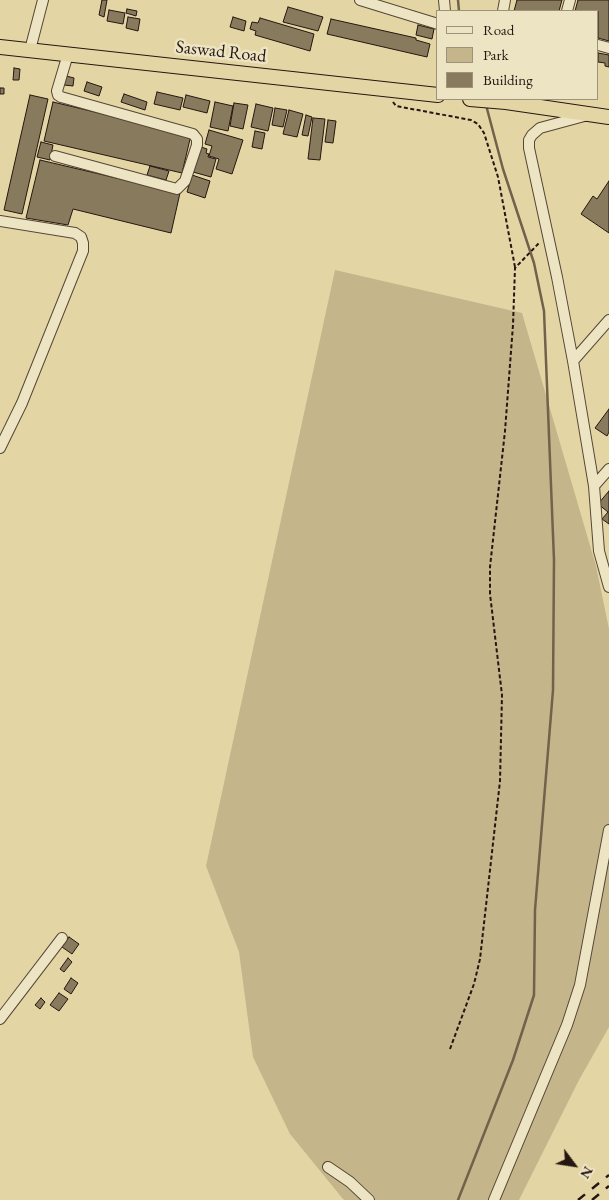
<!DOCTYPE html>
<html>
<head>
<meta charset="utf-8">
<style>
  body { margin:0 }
  #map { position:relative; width:609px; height:1200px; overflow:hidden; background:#e4d6a4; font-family:"EB Garamond",serif }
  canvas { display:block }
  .legend { position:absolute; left:436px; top:10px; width:162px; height:90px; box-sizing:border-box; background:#ede4c4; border:1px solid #9d927c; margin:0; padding:6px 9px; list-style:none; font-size:15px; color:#251611 }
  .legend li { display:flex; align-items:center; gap:10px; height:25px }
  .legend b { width:25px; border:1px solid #9d927c }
  .north { position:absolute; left:549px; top:1140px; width:50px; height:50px; -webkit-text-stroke:4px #ede4c4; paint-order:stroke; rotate:121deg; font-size:14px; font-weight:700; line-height:20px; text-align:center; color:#251611 }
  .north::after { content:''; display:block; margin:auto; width:18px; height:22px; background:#251611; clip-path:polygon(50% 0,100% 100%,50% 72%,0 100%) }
</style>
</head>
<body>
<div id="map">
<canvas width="609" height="1200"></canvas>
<ul class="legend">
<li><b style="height:6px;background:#ede4c4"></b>Road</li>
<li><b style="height:14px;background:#c4b58b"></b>Park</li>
<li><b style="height:14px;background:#887a5d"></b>Building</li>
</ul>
<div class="north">N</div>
</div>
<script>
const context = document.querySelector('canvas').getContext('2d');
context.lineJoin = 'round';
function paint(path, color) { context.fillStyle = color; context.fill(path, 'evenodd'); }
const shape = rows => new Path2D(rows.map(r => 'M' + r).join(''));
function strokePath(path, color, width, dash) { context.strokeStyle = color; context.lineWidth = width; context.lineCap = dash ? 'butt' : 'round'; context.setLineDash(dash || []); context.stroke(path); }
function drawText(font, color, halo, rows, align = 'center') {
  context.font = font + ' "EB Garamond",serif'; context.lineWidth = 5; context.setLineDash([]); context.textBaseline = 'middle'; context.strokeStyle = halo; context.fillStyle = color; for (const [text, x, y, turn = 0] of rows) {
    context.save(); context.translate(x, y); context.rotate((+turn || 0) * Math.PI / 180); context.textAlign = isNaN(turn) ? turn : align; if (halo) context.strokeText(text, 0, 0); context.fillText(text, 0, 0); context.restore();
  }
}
const green = shape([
  [335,270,522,313,596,566,609,629,609,1027,579,1080,519,1200,345,1200,343,1199,290,1134,253,1057,239,952,206,866]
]);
const stream = shape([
  [458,0,459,11],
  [458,1200,513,1060,534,995,535,910,553,690,554,560,544,311,534,263,503,169,486,105]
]);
const building = shape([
  [102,0,107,0,104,17,99,15,102,0],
  [517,0,562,0,559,11,514,11,517,0],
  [578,0,609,0,609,41,598,38,598,11,575,11,578,0],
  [288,7,323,17,318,31,283,22,288,7],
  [127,9,137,11,136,16,126,13,127,9],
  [109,10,125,13,123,24,107,21,109,10],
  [128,17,140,19,138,31,126,28,128,17],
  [233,17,246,21,244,31,230,27,233,17],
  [260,18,314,34,310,51,255,35,256,31,250,29,252,22,258,23,260,18],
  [331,19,416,38,416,40,430,44,427,57,327,34,331,19],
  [418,25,434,29,432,39,416,35,418,25],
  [598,53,609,55,609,67,605,66,605,63,598,62,598,53],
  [14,68,20,69,19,80,13,80,14,68],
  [66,76,74,78,73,86,64,85,66,76],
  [87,82,102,87,99,96,84,91,87,82],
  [0,88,4,88,4,94,0,94,0,88],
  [157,92,183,98,180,110,154,104,157,92],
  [124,94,147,102,145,110,121,102,124,94],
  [30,95,48,99,22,214,4,210,30,95],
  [186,95,210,101,207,113,183,107,186,95],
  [53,102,191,135,182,173,44,141,53,102],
  [215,102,233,106,228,131,210,127,215,102],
  [234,103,248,105,243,129,230,126,234,103],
  [256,104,273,108,268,131,251,127,256,104],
  [275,108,287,110,283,127,272,125,275,108],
  [289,110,303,114,297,137,283,134,289,110],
  [306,115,312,117,308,136,302,135,306,115],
  [313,118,325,119,320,160,308,159,313,118],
  [328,120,336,121,333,143,325,142,328,120],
  [209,130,243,140,232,174,216,169,219,159,209,156,212,146,205,144,209,130],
  [255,131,265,133,262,149,252,147,255,131],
  [41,142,53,145,50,160,37,157,41,142],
  [201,147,207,149,206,153,209,154,208,157,216,159,211,177,193,172,201,147],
  [40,160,180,193,171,233,73,209,68,225,26,218,40,160],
  [150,166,169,171,166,180,147,175,150,166],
  [192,175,210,181,205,198,187,192,192,175],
  [609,181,609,233,581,214,593,196,597,199,609,181],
  [609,409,609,432,607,436,595,428,609,409],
  [609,491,609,524,602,519,608,512,598,504,609,491],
  [69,937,79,944,72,954,62,947,69,937],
  [68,958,72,962,64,972,60,969,68,958],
  [71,978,78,983,71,994,64,989,71,978],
  [59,993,68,999,59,1011,50,1005,59,993],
  [41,998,45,1002,40,1009,35,1005,41,998]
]);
const path = shape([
  [393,102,396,106,471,120,478,124,484,133,498,177,515,267],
  [450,1049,474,984,480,959,500,781,502,695,490,594,490,567,505,431,513,325,515,268,540,242]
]);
const minor = shape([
  [360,0,438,24],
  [444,0,445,11],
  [503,11,505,0],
  [567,11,570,0],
  [598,45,609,48],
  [30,50,43,0],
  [588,115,540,128,532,135,529,140,529,148,557,277,573,361,594,486,599,551,609,587],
  [55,156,177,189,185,181,197,145,197,139,193,134,61,97,58,95,57,91,68,54],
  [0,221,75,233,81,237,83,243,83,251,22,403,0,448],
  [573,361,609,320],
  [594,486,609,469],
  [0,1019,62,938],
  [328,1167,350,1182,369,1200],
  [494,1200,567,1025,580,985,609,830]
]);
const highway = shape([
  [0,47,438,95],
  [470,99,506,102,609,117]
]);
const rail = shape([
  [578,1200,609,1175],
  [592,1200,609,1186]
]);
const streetNames = [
  ["Saswad Road",221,52,6]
];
paint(green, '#c4b58b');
strokePath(stream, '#71624b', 2.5);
paint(building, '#887a5d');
strokePath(building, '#251611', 1);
strokePath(minor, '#554636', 12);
strokePath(highway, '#251611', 16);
strokePath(path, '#251611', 2, [4, 2.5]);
strokePath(minor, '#ede4c4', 10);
strokePath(highway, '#e4d6a4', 14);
strokePath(rail, '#251611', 2.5, [9, 9]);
drawText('18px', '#251611', '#ede4c4', streetNames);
</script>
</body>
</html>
